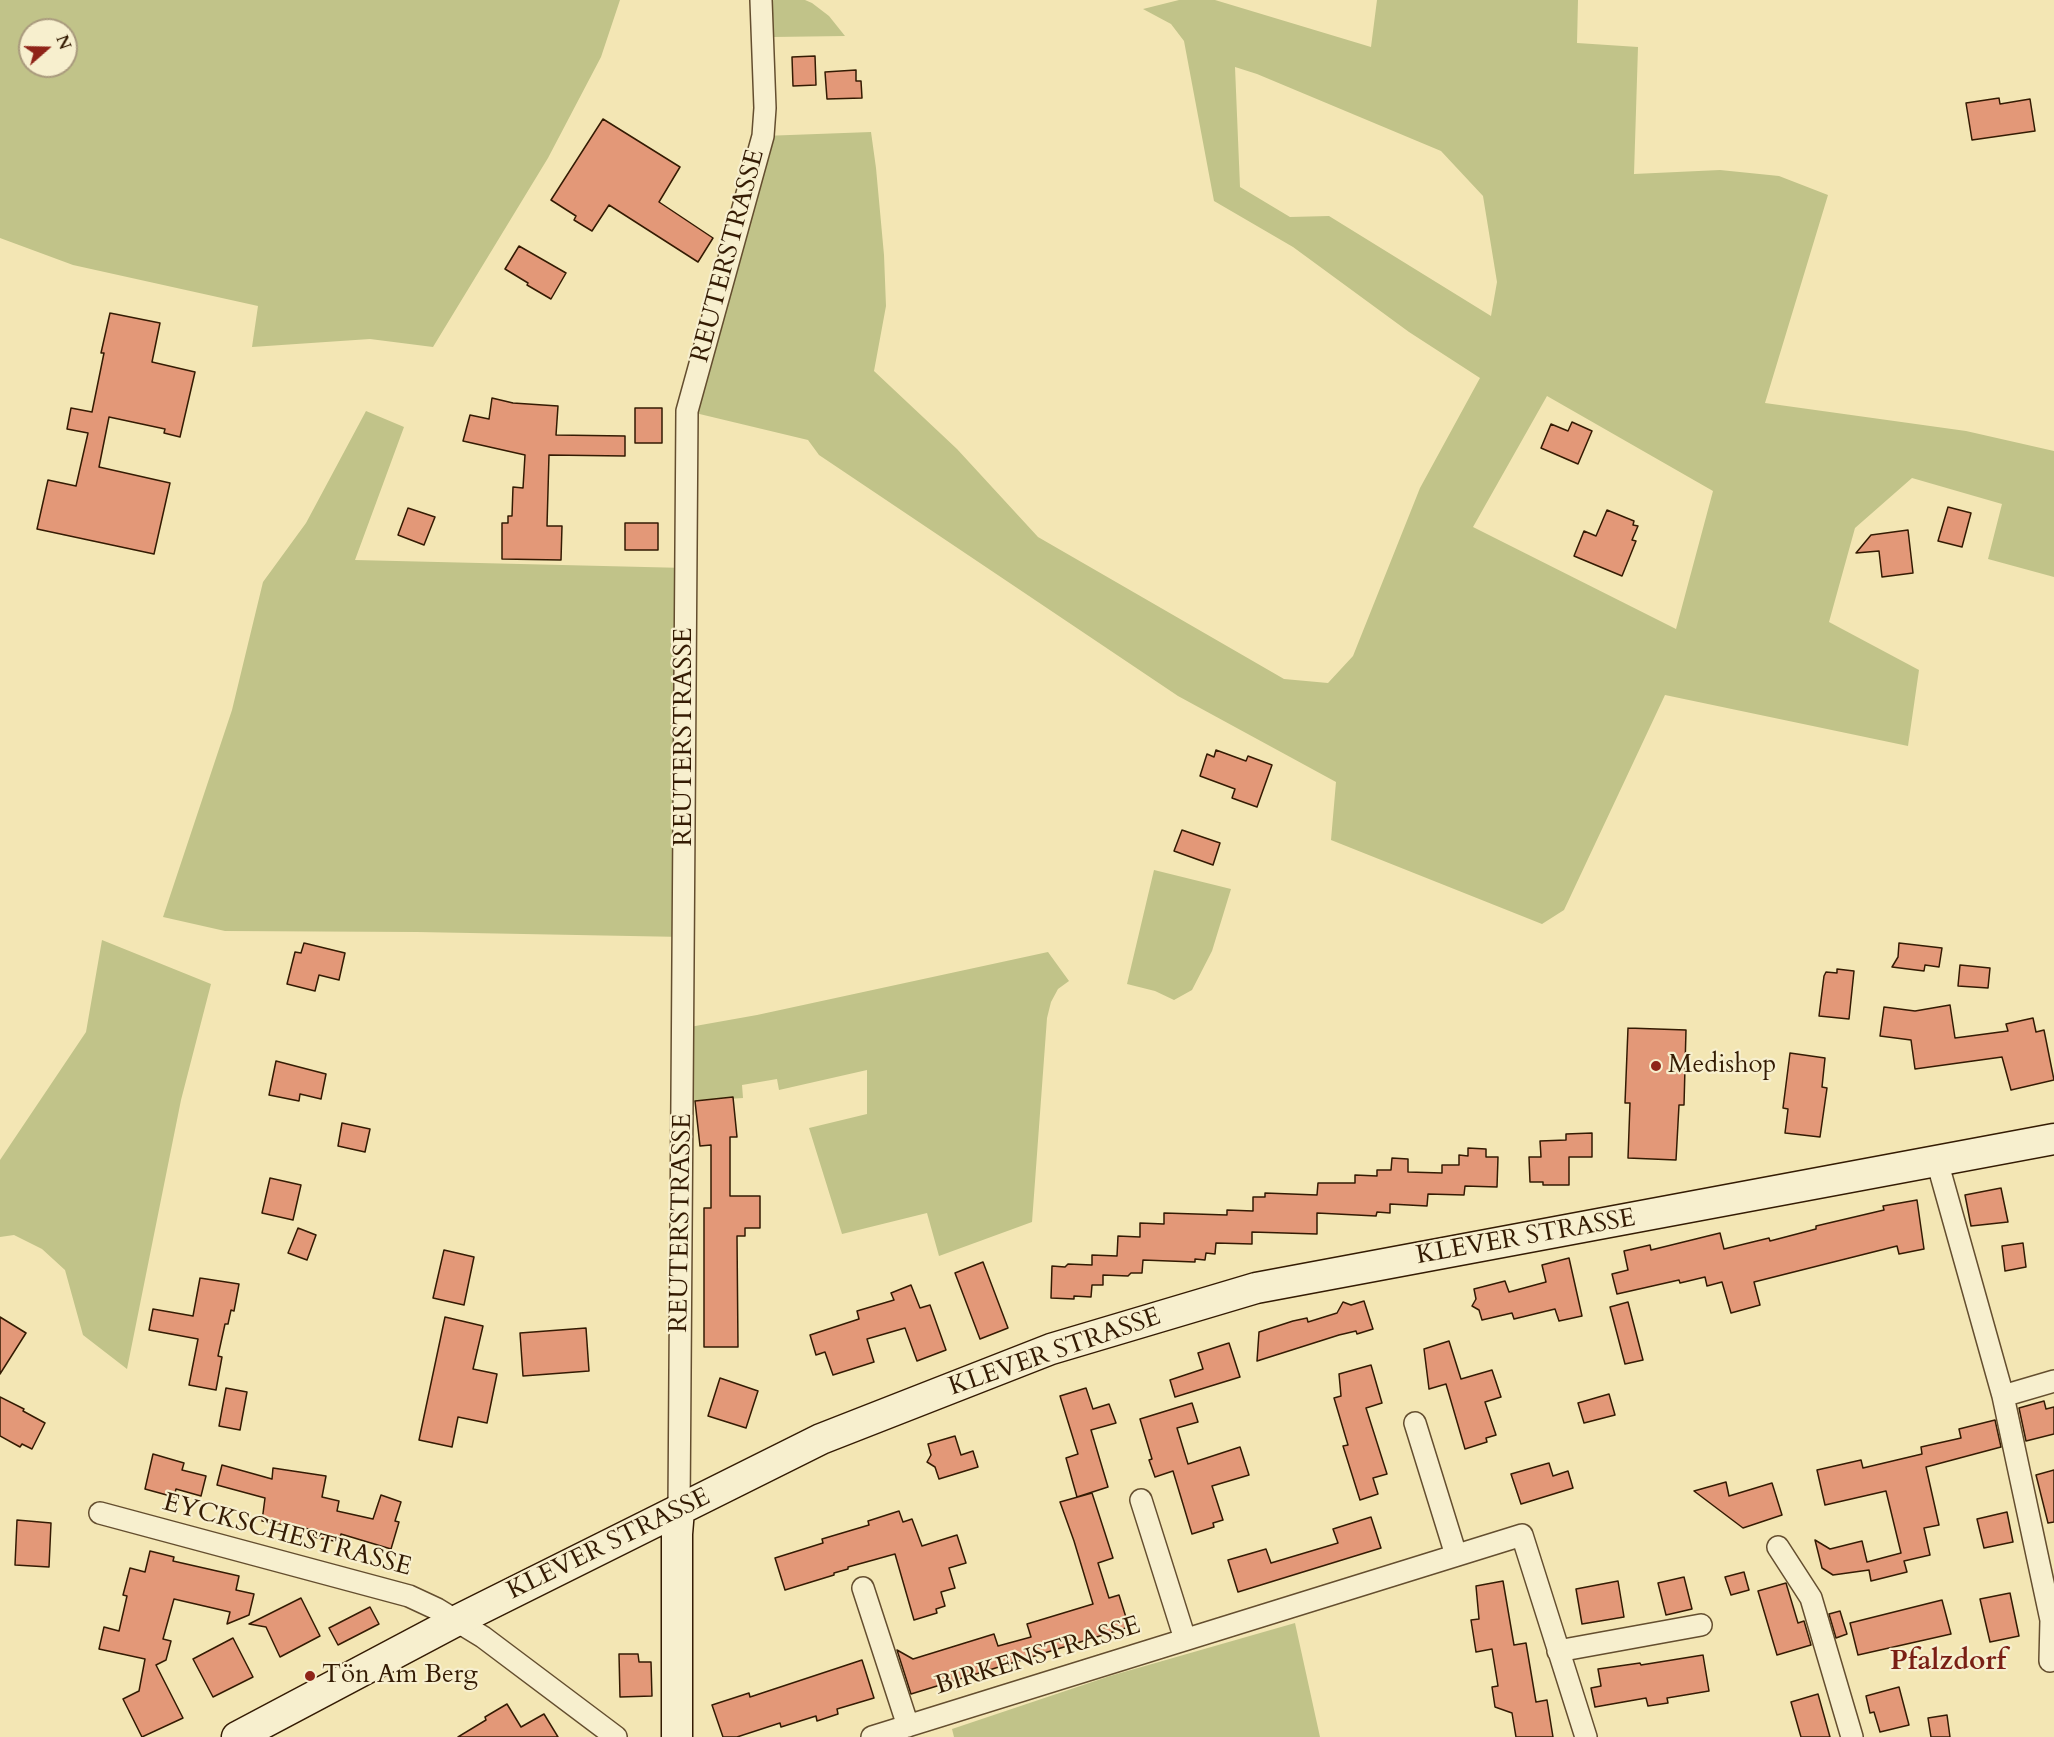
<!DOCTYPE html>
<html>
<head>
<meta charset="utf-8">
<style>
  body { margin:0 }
  #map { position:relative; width:2054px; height:1737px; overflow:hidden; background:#f3e6b4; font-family:Cardo,serif }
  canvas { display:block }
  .north { position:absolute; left:18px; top:18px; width:60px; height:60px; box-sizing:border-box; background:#f7efce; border:2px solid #a99a7d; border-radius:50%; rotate:70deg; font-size:16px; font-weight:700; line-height:24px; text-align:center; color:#341b03 }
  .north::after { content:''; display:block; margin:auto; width:21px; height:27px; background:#8f2418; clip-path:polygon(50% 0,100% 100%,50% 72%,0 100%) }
</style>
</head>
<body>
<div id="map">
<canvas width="2054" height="1737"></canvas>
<div class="north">N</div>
</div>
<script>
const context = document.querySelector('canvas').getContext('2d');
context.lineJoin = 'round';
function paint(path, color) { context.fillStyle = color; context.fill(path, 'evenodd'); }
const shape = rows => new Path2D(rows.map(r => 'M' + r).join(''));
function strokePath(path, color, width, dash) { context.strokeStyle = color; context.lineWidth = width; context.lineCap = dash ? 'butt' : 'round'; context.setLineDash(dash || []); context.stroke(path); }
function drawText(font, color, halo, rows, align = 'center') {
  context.font = font + ' Cardo,serif'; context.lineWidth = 4.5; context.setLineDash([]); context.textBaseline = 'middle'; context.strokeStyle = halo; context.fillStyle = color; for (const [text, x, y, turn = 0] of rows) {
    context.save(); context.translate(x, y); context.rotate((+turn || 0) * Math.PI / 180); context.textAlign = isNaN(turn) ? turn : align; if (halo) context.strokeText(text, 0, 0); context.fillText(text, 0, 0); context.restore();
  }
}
const green = shape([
  [0,0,620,0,601,57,548,158,433,347,370,339,252,347,258,306,73,265,0,238],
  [30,30,66,30,66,66,30,66],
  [773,0,805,0,812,3,829,16,845,36,773,37],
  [1179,0,1215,0,1371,47,1377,0,1578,0,1577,43,1638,47,1634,174,1720,170,1779,176,1828,195,1765,403,1966,431,2054,451,2054,577,1988,559,2002,504,1912,478,1855,528,1829,622,1919,670,1908,746,1665,695,1564,910,1542,924,1331,840,1336,782,1178,696,819,455,808,440,687,411,763,136,871,132,876,168,884,255,886,306,874,371,957,449,1038,537,1284,679,1328,683,1353,656,1420,488,1480,378,1409,332,1293,247,1214,201,1184,41,1171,24,1143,9],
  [1235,67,1257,74,1441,151,1483,196,1497,282,1491,316,1329,216,1290,217,1240,187],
  [1547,396,1713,491,1676,629,1473,527],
  [366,411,404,427,355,560,686,568,684,937,417,932,225,931,163,917,232,710,263,582,306,523],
  [1154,870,1231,889,1212,951,1192,990,1174,1000,1155,991,1127,984],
  [102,940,211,984,181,1100,127,1369,83,1335,65,1270,42,1249,14,1235,0,1237,0,1160,86,1032],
  [1048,952,1069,981,1058,989,1051,1002,1047,1018,1032,1222,939,1256,927,1213,842,1234,809,1128,867,1114,867,1070,779,1090,777,1079,742,1085,743,1098,683,1102,684,1028,757,1015],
  [1295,1623,1320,1737,954,1737,952,1729,1110,1676]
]);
const building = shape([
  [815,56,816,85,793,86,792,57,815,56],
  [856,70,856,81,861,81,862,98,827,99,825,72,856,70],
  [1999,98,2000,104,2030,99,2035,131,1972,140,1966,103,1999,98],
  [603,119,680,167,659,202,713,238,698,262,609,205,592,231,574,220,576,216,551,200,603,119],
  [519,246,566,273,551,299,527,285,528,283,505,269,519,246],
  [110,313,160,323,152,362,195,372,180,437,164,433,165,429,109,417,99,467,170,483,154,554,37,529,48,480,76,486,88,433,67,429,71,408,92,412,104,353,101,353,110,313],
  [492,398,513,403,558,406,556,435,625,436,625,456,549,455,547,526,562,526,561,560,502,559,502,523,508,523,508,516,512,516,513,487,523,488,525,455,463,441,470,415,489,419,492,398],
  [635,408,662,408,662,443,635,443,635,408],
  [1572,422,1592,431,1578,464,1541,448,1551,424,1568,431,1572,422],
  [1948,507,1971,513,1962,547,1938,541,1948,507],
  [408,508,435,517,424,545,398,535,408,508],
  [1607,510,1634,521,1633,525,1638,526,1632,540,1636,541,1622,576,1574,556,1584,531,1596,536,1607,510],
  [625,523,658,523,658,550,625,550,625,523],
  [1908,530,1913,573,1882,577,1879,551,1856,553,1871,535,1908,530],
  [1216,750,1246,761,1248,756,1272,765,1257,807,1232,798,1235,789,1200,776,1207,754,1214,757,1216,750],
  [1182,830,1220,843,1213,865,1174,851,1182,830],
  [304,943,345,953,339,980,319,975,315,991,287,984,295,952,301,953,304,943],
  [1899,943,1942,948,1939,967,1925,965,1924,971,1892,967,1898,957,1899,943],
  [1960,965,1990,968,1988,988,1958,986,1960,965],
  [1837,969,1854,971,1849,1019,1819,1016,1824,976,1826,972,1837,973,1837,969],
  [1950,1005,1955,1038,2008,1031,2006,1024,2033,1018,2036,1032,2044,1030,2054,1080,2011,1090,2002,1057,1915,1069,1911,1040,1880,1036,1884,1007,1915,1011,1950,1005],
  [1628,1028,1686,1030,1684,1105,1679,1105,1676,1160,1628,1158,1630,1103,1625,1103,1628,1028],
  [1790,1053,1825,1058,1822,1087,1827,1088,1820,1137,1785,1133,1788,1109,1783,1108,1790,1053],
  [276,1061,326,1074,321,1099,300,1094,299,1101,269,1095,276,1061],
  [733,1097,737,1137,730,1137,730,1196,760,1196,760,1228,745,1228,745,1236,737,1236,738,1347,704,1347,704,1208,711,1208,711,1145,700,1146,695,1101,733,1097],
  [342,1123,370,1129,365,1152,338,1146,342,1123],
  [1592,1133,1592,1157,1569,1157,1569,1185,1543,1185,1543,1182,1530,1182,1529,1157,1541,1157,1540,1141,1566,1140,1566,1134,1592,1133],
  [1468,1148,1486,1149,1486,1157,1498,1157,1497,1187,1465,1186,1464,1195,1428,1194,1427,1206,1390,1204,1390,1213,1377,1212,1376,1216,1317,1213,1317,1234,1252,1232,1252,1244,1216,1243,1215,1254,1206,1253,1205,1260,1195,1259,1195,1262,1143,1260,1142,1273,1131,1273,1128,1276,1103,1275,1103,1285,1092,1285,1091,1297,1074,1296,1074,1299,1051,1298,1052,1266,1065,1267,1068,1264,1092,1265,1092,1255,1117,1256,1118,1236,1140,1237,1140,1223,1164,1224,1164,1213,1227,1215,1227,1210,1253,1211,1253,1197,1265,1197,1265,1193,1317,1195,1318,1183,1355,1183,1355,1175,1377,1176,1377,1170,1391,1170,1392,1158,1408,1159,1408,1172,1442,1173,1442,1165,1459,1165,1459,1155,1468,1156,1468,1148],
  [270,1178,301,1185,293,1220,262,1213,270,1178],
  [2001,1188,2008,1222,1971,1226,1965,1195,2001,1188],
  [1917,1200,1924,1249,1899,1254,1897,1246,1754,1282,1760,1305,1731,1313,1722,1282,1707,1286,1705,1277,1680,1283,1679,1280,1617,1294,1612,1274,1628,1270,1624,1251,1650,1245,1651,1250,1720,1233,1724,1249,1769,1238,1770,1241,1816,1229,1816,1226,1884,1210,1883,1206,1917,1200],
  [298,1228,316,1235,307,1260,288,1253,298,1228],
  [2023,1243,2026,1267,2005,1271,2002,1246,2023,1243],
  [444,1250,474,1257,464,1305,433,1298,444,1250],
  [1569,1258,1582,1316,1559,1321,1555,1309,1514,1319,1512,1313,1482,1320,1479,1310,1472,1306,1476,1299,1474,1289,1505,1281,1509,1292,1546,1282,1542,1265,1569,1258],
  [983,1262,1008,1328,980,1339,955,1273,983,1262],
  [200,1278,239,1284,234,1311,231,1310,228,1324,225,1324,218,1356,222,1357,216,1390,189,1385,198,1339,149,1330,153,1309,193,1316,200,1278],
  [911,1285,920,1308,930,1305,946,1350,917,1361,905,1328,867,1339,874,1362,833,1375,825,1352,816,1355,810,1335,859,1319,857,1311,894,1300,891,1293,911,1285],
  [1364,1301,1373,1329,1357,1334,1356,1331,1339,1335,1257,1361,1259,1332,1293,1321,1307,1318,1308,1322,1337,1313,1343,1302,1351,1305,1364,1301],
  [1628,1302,1643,1360,1625,1364,1610,1307,1628,1302],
  [0,1317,26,1333,0,1374,0,1317],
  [445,1317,483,1326,473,1369,497,1374,487,1423,458,1417,452,1447,419,1440,445,1317],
  [586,1328,589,1371,523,1376,520,1333,586,1328],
  [1449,1341,1461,1379,1492,1370,1501,1397,1485,1402,1496,1435,1486,1438,1487,1442,1465,1449,1446,1384,1429,1389,1424,1349,1449,1341],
  [1229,1343,1240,1377,1175,1397,1170,1380,1203,1369,1198,1353,1229,1343],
  [1371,1365,1382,1403,1366,1408,1387,1474,1373,1478,1378,1494,1360,1500,1343,1446,1348,1445,1334,1398,1341,1396,1339,1374,1371,1365],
  [720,1378,758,1391,746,1428,708,1416,720,1378],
  [226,1388,247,1392,240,1430,219,1426,226,1388],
  [1086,1388,1093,1409,1109,1404,1116,1423,1091,1430,1108,1487,1077,1497,1066,1458,1078,1454,1060,1396,1086,1388],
  [1609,1394,1615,1415,1584,1423,1578,1403,1609,1394],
  [0,1397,24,1409,23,1411,45,1423,32,1449,22,1444,20,1447,0,1436,0,1397],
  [2044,1401,2046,1409,2054,1407,2054,1434,2026,1441,2019,1408,2044,1401],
  [1192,1403,1198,1422,1177,1428,1188,1464,1240,1447,1249,1475,1212,1486,1223,1520,1213,1523,1214,1527,1192,1534,1173,1471,1155,1477,1149,1460,1152,1459,1140,1419,1192,1403],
  [1995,1420,2001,1447,1926,1467,1939,1525,1924,1528,1930,1555,1904,1561,1907,1572,1871,1581,1869,1570,1833,1575,1822,1568,1815,1540,1830,1549,1862,1541,1867,1562,1901,1553,1886,1491,1825,1505,1817,1470,1861,1460,1863,1468,1922,1454,1921,1447,1961,1438,1959,1429,1995,1420],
  [955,1436,961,1455,973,1451,978,1467,939,1479,935,1467,927,1462,931,1455,928,1444,955,1436],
  [153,1454,184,1463,182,1470,206,1476,201,1496,176,1489,174,1497,145,1489,153,1454],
  [1549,1463,1553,1476,1568,1471,1573,1488,1521,1504,1511,1474,1549,1463],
  [222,1465,272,1479,273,1468,326,1476,322,1497,339,1501,337,1511,373,1519,381,1495,401,1502,395,1521,399,1522,391,1549,341,1534,339,1542,313,1537,315,1530,262,1521,265,1498,217,1485,222,1465],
  [2054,1470,2054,1522,2048,1523,2036,1475,2054,1470],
  [1726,1482,1729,1496,1772,1483,1782,1515,1743,1528,1694,1491,1726,1482],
  [1092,1493,1113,1558,1098,1563,1109,1598,1119,1595,1129,1627,911,1694,897,1650,913,1659,994,1634,998,1646,1031,1637,1027,1624,1093,1604,1074,1541,1060,1502,1092,1493],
  [899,1511,903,1522,912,1519,922,1546,957,1535,966,1563,949,1568,955,1588,941,1592,945,1606,936,1609,937,1613,914,1620,895,1554,848,1567,848,1569,834,1573,834,1575,785,1590,775,1558,823,1543,822,1539,869,1525,868,1521,899,1511],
  [2007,1512,2013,1542,1984,1548,1977,1519,2007,1512],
  [1371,1517,1381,1548,1238,1592,1228,1560,1266,1549,1271,1563,1338,1543,1333,1529,1371,1517],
  [17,1520,51,1523,49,1567,15,1565,17,1520],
  [150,1551,174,1557,173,1561,239,1576,236,1590,254,1594,249,1615,227,1624,230,1612,174,1599,163,1639,171,1641,166,1660,156,1665,183,1718,142,1737,123,1699,139,1691,145,1659,99,1649,104,1627,119,1631,127,1596,123,1595,130,1568,145,1572,150,1551],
  [1744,1572,1749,1590,1731,1595,1725,1577,1744,1572],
  [1684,1577,1692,1609,1666,1615,1658,1583,1684,1577],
  [1503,1581,1514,1645,1526,1643,1536,1702,1547,1700,1553,1737,1516,1737,1512,1713,1495,1707,1492,1687,1498,1686,1492,1649,1476,1652,1471,1620,1479,1619,1476,1586,1503,1581],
  [1618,1581,1624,1617,1582,1624,1576,1589,1618,1581],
  [1786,1583,1798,1623,1804,1621,1811,1645,1777,1655,1758,1591,1786,1583],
  [2010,1593,2019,1636,1990,1642,1980,1599,2010,1593],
  [301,1598,320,1636,280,1657,266,1627,249,1624,301,1598],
  [1942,1600,1951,1634,1858,1655,1850,1623,1942,1600],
  [370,1607,379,1624,338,1645,329,1628,370,1607],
  [1840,1611,1847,1634,1836,1638,1829,1614,1840,1611],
  [233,1638,253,1677,213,1697,193,1659,233,1638],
  [619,1654,638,1654,639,1662,651,1662,652,1696,620,1697,619,1654],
  [1703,1655,1709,1691,1667,1698,1668,1703,1648,1706,1646,1698,1595,1707,1591,1688,1601,1686,1598,1669,1640,1663,1641,1665,1703,1655],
  [862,1660,874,1698,837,1709,838,1714,817,1721,816,1716,781,1727,780,1723,737,1737,723,1737,712,1705,749,1693,750,1697,862,1660],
  [1899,1687,1909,1725,1880,1732,1874,1712,1870,1713,1866,1696,1899,1687],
  [1818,1694,1830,1737,1801,1737,1791,1702,1818,1694],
  [507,1704,521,1727,544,1714,558,1737,458,1737,486,1720,485,1717,507,1704],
  [1947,1715,1950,1737,1931,1737,1928,1718,1947,1715]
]);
const street = shape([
  [1937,1161,2003,1396,2051,1620,2050,1661],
  [2003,1396,2054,1381],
  [1415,1423,1456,1555],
  [1141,1500,1185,1639],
  [679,1510,687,411,763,136,765,108,761,0],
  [100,1513,409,1596,437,1609,483,1637,616,1737],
  [1778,1547,1811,1598,1852,1737],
  [863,1588,908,1726],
  [1558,1651,1701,1625],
  [872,1737,1522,1535,1586,1737]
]);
const secondary = shape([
  [237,1737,456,1621,821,1439,1051,1349,1256,1288,2054,1139],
  [677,1737,677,1534,679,1510]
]);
const markers = [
  [1656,1066,6,"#8f2418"],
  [310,1676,6,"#8f2418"]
];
const streetNames = [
  ["REUTERSTRASSE",729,256,-75],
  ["REUTERSTRASSE",685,737,-90],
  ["REUTERSTRASSE",682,1223,-89],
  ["KLEVER STRASSE",1526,1238,-10],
  ["KLEVER STRASSE",1055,1353,-19],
  ["EYCKSCHESTRASSE",287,1536,15],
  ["KLEVER STRASSE",609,1545,-26],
  ["BIRKENSTRASSE",1038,1657,-17]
];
const poiNames = [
  ["Medishop",1668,1066],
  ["Tön Am Berg",322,1676]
];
const quarterNames = [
  ["Pfalzdorf",1948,1663]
];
paint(green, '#c1c389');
paint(building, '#e39878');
strokePath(building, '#341b03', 1.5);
strokePath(street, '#644e2f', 24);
strokePath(secondary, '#341b03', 33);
strokePath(street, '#f7efce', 21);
strokePath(secondary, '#f7efce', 30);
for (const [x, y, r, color] of markers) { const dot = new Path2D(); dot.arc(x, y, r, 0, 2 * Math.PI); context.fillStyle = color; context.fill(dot); strokePath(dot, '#f7efce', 2); }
drawText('26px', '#341b03', '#f7efce', streetNames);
drawText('26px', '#341b03', '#f7efce', poiNames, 'left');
drawText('bold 28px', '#7a1f14', '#f7efce', quarterNames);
</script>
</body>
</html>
